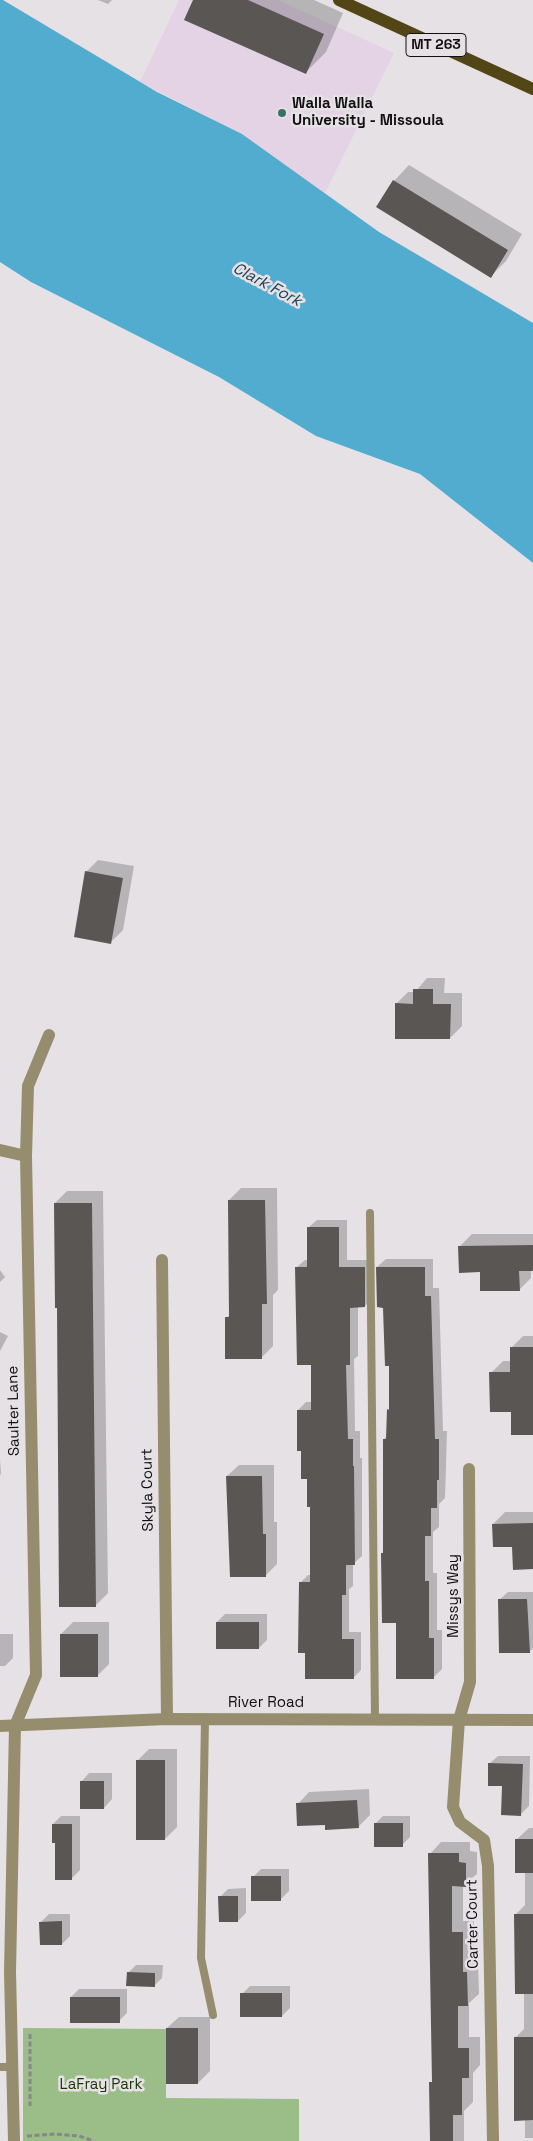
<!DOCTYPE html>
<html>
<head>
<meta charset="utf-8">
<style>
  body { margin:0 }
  canvas { display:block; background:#e5e1e5 }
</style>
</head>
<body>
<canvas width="533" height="2141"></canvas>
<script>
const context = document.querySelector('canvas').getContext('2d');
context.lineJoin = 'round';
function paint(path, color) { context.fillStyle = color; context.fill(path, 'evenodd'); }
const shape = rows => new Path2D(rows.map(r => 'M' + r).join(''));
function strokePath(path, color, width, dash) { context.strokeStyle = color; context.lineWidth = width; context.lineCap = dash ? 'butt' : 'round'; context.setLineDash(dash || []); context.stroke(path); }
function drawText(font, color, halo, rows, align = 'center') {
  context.font = font + ' "Space Grotesk",sans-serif'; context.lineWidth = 5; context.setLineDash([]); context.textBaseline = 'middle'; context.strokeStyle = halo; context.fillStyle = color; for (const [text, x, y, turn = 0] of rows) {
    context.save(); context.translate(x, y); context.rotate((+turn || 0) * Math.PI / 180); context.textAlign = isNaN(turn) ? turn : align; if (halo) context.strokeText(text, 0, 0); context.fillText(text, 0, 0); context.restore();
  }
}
const education = shape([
  [179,0,278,0,394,53,325,193,242,134,140,82]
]);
const green = shape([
  [23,2028,166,2029,166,2098,299,2099,299,2141,23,2141]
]);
const water = shape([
  [0,0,3,0,157,92,242,134,379,232,533,323,533,563,420,474,316,436,219,377,31,282,0,262]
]);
const shadow = shape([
  [98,0,112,0,108,4],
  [194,0,314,0,343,13,326,52,306,72],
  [409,165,522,234,506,261,491,276,378,207,394,181],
  [98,860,134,866,123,930,111,942,86,872],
  [427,978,445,978,444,993,462,993,462,1026,450,1038,396,1004,408,992,415,992],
  [241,1188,277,1188,278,1290,273,1295,273,1346,261,1358,226,1318,231,1314,229,1200],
  [67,1191,103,1191,108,1593,96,1605,59,1307,55,1203],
  [317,1220,347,1220,347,1260,372,1260,373,1298,365,1306,358,1306,358,1356,354,1359,355,1431,360,1431,360,1458,362,1458,362,1556,353,1564,353,1586,349,1589,349,1632,361,1632,361,1670,354,1677,306,1652,300,1583,308,1575,311,1575,311,1506,309,1477,302,1450,298,1410,306,1402,312,1402,312,1363,297,1267,305,1260,309,1260,309,1227],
  [472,1234,533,1234,533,1270,531,1270,531,1278,519,1290,460,1246],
  [386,1259,433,1259,433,1288,439,1288,443,1431,447,1431,445,1498,439,1504,439,1527,433,1532,433,1573,437,1573,437,1630,442,1630,442,1669,434,1677,397,1622,382,1553,384,1552,384,1439,387,1436,388,1410,391,1407,391,1365,385,1306,377,1267],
  [0,1270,5,1277,0,1282],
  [0,1332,8,1336,0,1351],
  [523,1336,533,1336,533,1434,512,1410,491,1373,503,1361,511,1361,511,1348],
  [0,1459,1,1474,0,1475],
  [239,1465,274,1465,274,1522,277,1522,277,1564,265,1576,227,1476],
  [505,1512,533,1512,533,1568,493,1524],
  [508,1592,533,1592,533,1648,529,1652,499,1600],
  [225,1614,267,1614,267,1640,259,1648,217,1622],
  [73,1622,109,1622,109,1664,97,1676,61,1634],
  [0,1634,13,1634,13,1658,5,1666,0,1666],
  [149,1749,177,1749,177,1827,165,1839,137,1761],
  [498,1756,530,1756,529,1806,521,1814,489,1764],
  [89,1773,112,1773,112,1799,104,1808,81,1782],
  [369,1789,370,1815,358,1827,326,1824,298,1804,309,1792],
  [61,1816,80,1816,80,1870,72,1878,53,1824],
  [383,1816,410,1816,410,1837,402,1845,375,1824],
  [529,1828,533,1828,533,2138,525,2138,525,2119,515,2038,524,2029,524,1992,515,1915,525,1905,525,1872,516,1840],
  [441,1842,470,1842,470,1851,477,1852,477,1874,463,1885,463,1921,474,1921,474,1961,478,1961,479,1994,469,2003,469,2037,480,2037,480,2065,473,2073,473,2102,464,2111,464,2141,431,2141,431,2083,433,2081,430,1854],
  [261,1869,289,1869,289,1891,281,1899,253,1877],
  [246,1888,246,1913,238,1921,220,1897,228,1889],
  [49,1914,70,1914,70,1936,62,1944,41,1922],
  [136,1965,163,1965,162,1978,154,1986,128,1973],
  [250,1986,290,1986,290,2008,282,2016,242,1994],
  [79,1989,127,1989,127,2013,119,2021,71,1997],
  [179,2017,210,2017,210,2071,198,2083,167,2028]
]);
const building = shape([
  [193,0,248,0,324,34,306,74,184,20],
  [393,180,508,250,491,278,376,207],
  [85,871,123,878,111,944,74,937],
  [413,989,433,989,433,1004,451,1004,450,1039,395,1039,395,1003,413,1004],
  [228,1200,265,1200,267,1304,262,1304,262,1359,225,1359,225,1317,229,1317],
  [54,1203,92,1203,96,1607,59,1607,57,1308,55,1308],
  [307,1227,339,1227,339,1267,365,1267,365,1307,350,1308,350,1365,346,1365,348,1439,353,1439,353,1466,354,1466,355,1565,346,1565,346,1595,342,1595,342,1639,354,1639,354,1679,305,1679,305,1653,298,1653,299,1582,310,1582,310,1507,307,1507,307,1479,301,1479,301,1451,297,1451,297,1410,311,1410,311,1365,297,1365,295,1267,307,1267],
  [533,1245,533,1271,519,1271,520,1291,480,1291,480,1272,459,1273,458,1246],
  [376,1267,425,1267,425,1296,431,1296,435,1439,439,1439,439,1480,437,1480,437,1508,431,1508,431,1536,425,1536,425,1581,429,1581,429,1638,434,1638,434,1679,396,1679,396,1623,382,1623,381,1553,383,1553,383,1439,386,1439,387,1409,389,1410,389,1366,385,1366,383,1308,377,1307],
  [510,1347,533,1347,533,1435,511,1435,511,1412,490,1412,489,1372,510,1372],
  [226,1476,262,1476,263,1534,266,1534,266,1577,230,1577],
  [533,1523,533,1569,513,1570,512,1547,493,1547,492,1524],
  [498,1599,527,1599,530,1653,499,1653],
  [216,1622,259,1622,259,1649,216,1649],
  [60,1634,98,1634,98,1677,60,1677],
  [136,1760,165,1760,165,1840,136,1840],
  [488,1763,523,1764,521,1816,501,1815,502,1786,488,1786],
  [80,1781,104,1781,104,1809,80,1809],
  [357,1800,359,1828,325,1830,325,1825,297,1826,296,1803],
  [374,1823,403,1823,403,1847,374,1847],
  [52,1824,72,1824,72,1880,55,1880,55,1843,52,1843],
  [515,1839,533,1839,533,1873,515,1873],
  [428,1853,459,1853,459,1862,466,1863,466,1887,452,1886,452,1932,463,1932,463,1972,467,1972,468,2006,458,2006,458,2048,469,2048,469,2078,462,2078,462,2115,453,2115,453,2141,430,2141,429,2082,432,2082],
  [251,1876,281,1876,281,1901,251,1901],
  [218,1896,238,1896,238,1922,219,1922],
  [514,1914,533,1914,533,1994,515,1994],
  [62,1921,62,1945,40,1945,39,1922],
  [127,1972,155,1973,155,1987,126,1986],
  [240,1993,282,1993,282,2017,240,2017],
  [70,1997,120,1997,120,2023,70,2023],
  [166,2028,198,2028,198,2084,166,2084],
  [514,2037,533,2037,533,2120,514,2121]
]);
const path = shape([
  [30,2034,30,2106],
  [27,2136,55,2134,79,2136,94,2141]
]);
const service = shape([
  [370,1213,375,1720],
  [205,1719,201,1958,213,2015],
  [0,2067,12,2067]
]);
const minor = shape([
  [0,1150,26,1156],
  [162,1260,167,1719],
  [469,1469,470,1682,459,1720,453,1807,460,1822,484,1840,488,1866,493,2141],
  [14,2141,10,1972,15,1726,36,1675,26,1156,28,1086,49,1035]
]);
const tertiary = shape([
  [0,1726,167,1719,533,1720]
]);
const primary = shape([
  [339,0,533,89]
]);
const markers = [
  [282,113,5,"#367460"]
];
const shields = [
  [436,45,60]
];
const shieldNames = [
  ["MT 263",436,45]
];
const poiNames = [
  ["Walla Walla",292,104],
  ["University - Missoula",292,121]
];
const streetNames = [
  ["Saulter Lane",14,1411,-91],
  ["Skyla Court",148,1490,-91],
  ["Missys Way",454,1596,-90],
  ["River Road",266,1703],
  ["Carter Court",473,1924,-91]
];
const parkNames = [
  ["LaFray Park",101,2085]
];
const waterNames = [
  ["Clark Fork",267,285,28]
];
paint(education, '#e3d3e5');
paint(green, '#9bbd87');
paint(water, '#52accf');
paint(shadow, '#0003');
paint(building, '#5a5654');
strokePath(path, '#898689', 3, [5, 2.5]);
strokePath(service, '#968d6e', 8);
strokePath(minor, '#968d6e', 12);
strokePath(tertiary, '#968d6e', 12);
strokePath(primary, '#534616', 12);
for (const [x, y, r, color] of markers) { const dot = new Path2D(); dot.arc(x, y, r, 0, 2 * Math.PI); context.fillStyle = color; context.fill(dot); strokePath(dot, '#e5e1e5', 2); }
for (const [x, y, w] of shields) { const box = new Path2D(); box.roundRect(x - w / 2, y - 11.5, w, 23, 4); context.fillStyle = '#e5e1e5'; context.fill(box); strokePath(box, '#110f11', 1); }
drawText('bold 14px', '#110f11', null, shieldNames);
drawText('bold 15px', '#110f11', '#e5e1e5', poiNames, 'left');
drawText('15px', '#110f11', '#e5e1e5', streetNames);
drawText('15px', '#1b3506', '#e5e1e5', parkNames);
drawText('italic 16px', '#1e4555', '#e5e1e5', waterNames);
</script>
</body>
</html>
